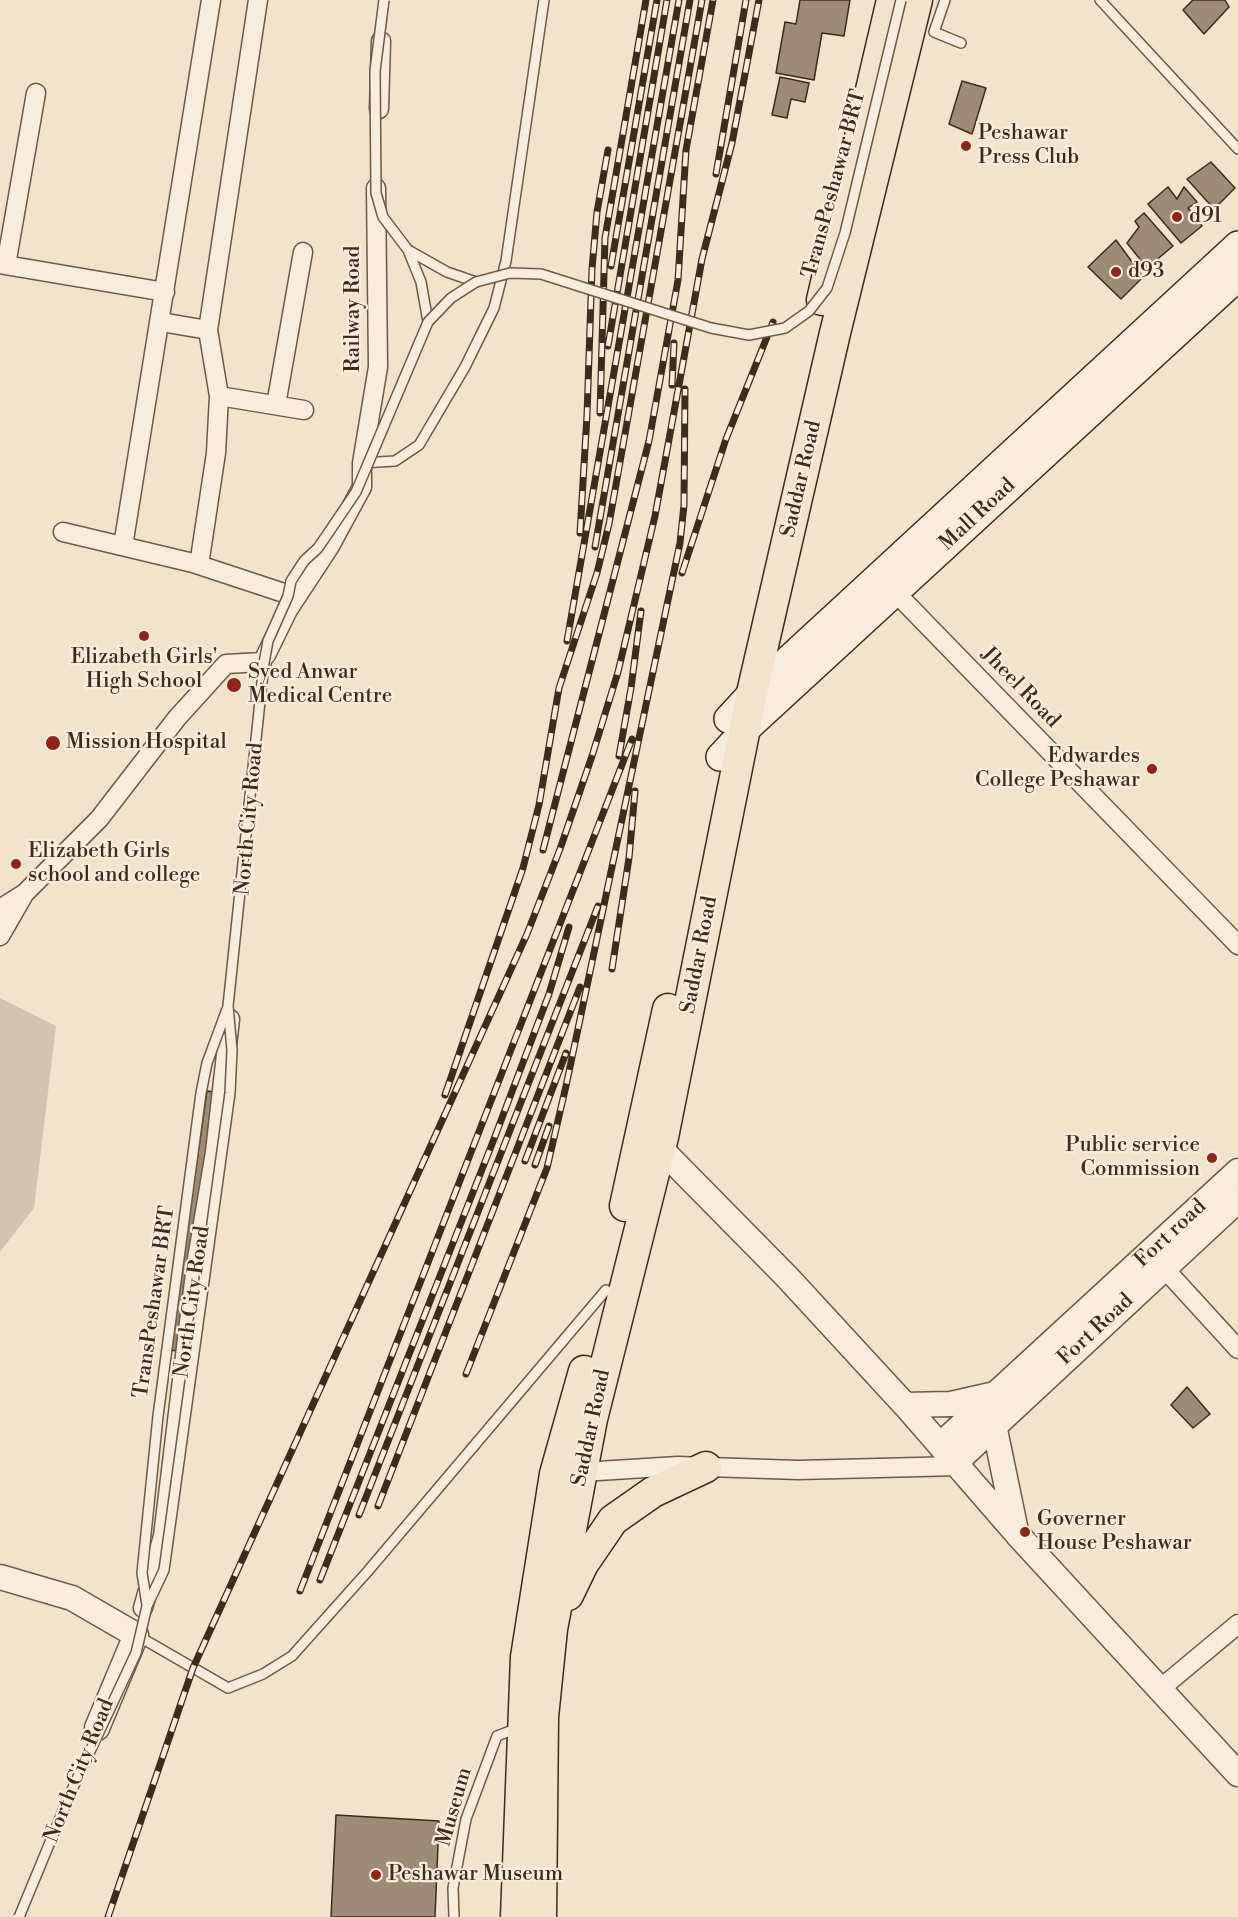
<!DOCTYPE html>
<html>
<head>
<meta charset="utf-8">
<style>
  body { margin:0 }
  canvas { display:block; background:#f4e3cb }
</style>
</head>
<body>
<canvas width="1238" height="1917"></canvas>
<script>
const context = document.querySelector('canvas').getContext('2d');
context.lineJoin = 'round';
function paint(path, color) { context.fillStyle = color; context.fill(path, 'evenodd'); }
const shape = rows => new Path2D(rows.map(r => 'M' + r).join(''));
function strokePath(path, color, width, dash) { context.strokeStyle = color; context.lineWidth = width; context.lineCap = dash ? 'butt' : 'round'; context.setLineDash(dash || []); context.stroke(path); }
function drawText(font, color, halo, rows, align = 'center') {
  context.font = font + ' "Libre Bodoni",serif'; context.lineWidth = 4.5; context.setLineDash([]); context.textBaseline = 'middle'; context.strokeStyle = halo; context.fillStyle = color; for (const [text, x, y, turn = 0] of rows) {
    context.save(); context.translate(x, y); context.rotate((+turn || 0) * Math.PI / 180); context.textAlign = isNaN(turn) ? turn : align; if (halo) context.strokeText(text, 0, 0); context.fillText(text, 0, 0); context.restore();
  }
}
const green = shape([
  [0,998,56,1026,34,1208,0,1252]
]);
const building = shape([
  [800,0,850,0,844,36,822,33,814,80,776,73,785,22,796,24,800,0],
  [1193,0,1225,0,1229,7,1204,34,1183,10,1193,0],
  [780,77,809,83,805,102,791,99,787,118,772,115,780,77],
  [962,81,986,88,972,134,949,124,962,81],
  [1211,162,1235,188,1214,209,1187,179,1211,162],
  [1168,187,1177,199,1184,187,1197,202,1188,208,1202,226,1181,243,1148,204,1168,187],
  [1144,213,1173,246,1147,268,1127,243,1139,227,1135,221,1144,213],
  [1116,240,1143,277,1121,299,1088,267,1116,240],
  [207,1091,228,1094,191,1353,170,1350,207,1091],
  [1187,1387,1210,1414,1193,1428,1171,1405,1187,1387],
  [336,1815,439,1821,435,1917,331,1917,336,1815]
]);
const service = shape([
  [945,0,934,32,961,43],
  [1100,0,1238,149],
  [408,250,421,282,428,322],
  [408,250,447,272,476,282],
  [362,463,395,461,419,445,465,367,494,308,506,261,544,0],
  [138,1636,228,1688,263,1674,292,1656,368,1571,606,1290],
  [454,1917,453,1888,466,1819,497,1736,518,1728]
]);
const minor = shape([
  [379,109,381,41],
  [0,264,165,292],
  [6,265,36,93],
  [161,322,208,330],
  [219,396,304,410],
  [276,405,303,252],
  [63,532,193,563,296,597],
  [123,546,211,0],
  [199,565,216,453,219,396,208,330,258,0],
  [895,592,1238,945],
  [266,655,288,610,330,546,362,487,362,463,378,367,376,188],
  [0,909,25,893,99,819,177,718,226,664,262,662],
  [0,936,23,896],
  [1163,1267,1238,1349],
  [582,1472,678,1466,798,1470,959,1466],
  [143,1608,163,1536,196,1265,215,1152,230,1019],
  [1160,1689,1238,1624]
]);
const tertiary = shape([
  [660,1148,788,1278,905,1405,1017,1534,1238,1774],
  [905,1405,951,1404,995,1394],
  [994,1425,1016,1531],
  [940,1445,1238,1171],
  [955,1463,1238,1200],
  [0,1577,72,1598,136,1635,97,1728]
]);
const secondary = shape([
  [728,719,752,693,1238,245],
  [720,757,745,730,1238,277]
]);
const primary = shape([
  [822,300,892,0],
  [625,1206,668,1009],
  [568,1595,583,1564,613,1520,653,1492,706,1467],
  [516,1917,526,1657,555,1474,584,1371],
  [541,1917,543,1717,552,1629,592,1419,663,1137,752,693,835,333,917,0]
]);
const rail = shape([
  [716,174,746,0],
  [611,266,657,0],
  [608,346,667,0],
  [672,385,674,343],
  [600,413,605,238,646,0],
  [580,533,587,415,592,269,597,212,608,150],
  [595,547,690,0],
  [682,573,726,439,773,322],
  [567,641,679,0],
  [619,756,631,688,641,611],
  [543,850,649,441,678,280,686,150,713,0],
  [612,969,629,858,635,791],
  [445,1095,523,868,539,805,559,688,597,573,609,524,702,0],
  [525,1161,566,1053],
  [535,1165,549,1126],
  [466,1374,547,1168,566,1086,680,543,684,505,685,389],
  [378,1506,580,987],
  [359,1515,598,906],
  [320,1580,494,1139,549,994,569,927],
  [300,1591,632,739],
  [108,1917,193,1668,527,934,560,849,592,756,618,672,655,516,702,259,732,143,759,0]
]);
const serviceBridge = shape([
  [384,0,375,71,376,193,383,217,408,250],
  [147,1605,142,1573,158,1416,201,1093,207,1063,227,1009],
  [19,1917,70,1794,136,1653,147,1606,164,1570,230,1093,232,1050,228,1006,264,663,268,641,288,596,291,581,304,561,318,548,356,492,428,322,451,298,476,282,510,273,541,274,711,328,749,335,785,328,809,311,827,288,845,233,901,0]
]);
const markers = [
  [966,146,6,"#8f2418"],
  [1177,217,6,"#8f2418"],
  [1116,272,6,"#8f2418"],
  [144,636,6,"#8f2418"],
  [234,685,8,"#8f2418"],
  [53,743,8,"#8f2418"],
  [1152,769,6,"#8f2418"],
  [16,864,6,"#8f2418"],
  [1212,1158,6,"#8f2418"],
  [1025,1532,6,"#8f2418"],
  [376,1875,6,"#8f2418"]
];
const poiNames = [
  ["Peshawar",978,134],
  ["Press Club",978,158],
  ["d91",1189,217],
  ["d93",1128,272],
  ["Elizabeth Girls'",144,658,"center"],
  ["High School",144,682,"center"],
  ["Syed Anwar",248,673],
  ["Medical Centre",248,697],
  ["Mission Hospital",66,743],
  ["Edwardes",1140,757,"right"],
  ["College Peshawar",1140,781,"right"],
  ["Elizabeth Girls",28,852],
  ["school and college",28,876],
  ["Public service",1200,1146,"right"],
  ["Commission",1200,1170,"right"],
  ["Governer",1037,1520],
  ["House Peshawar",1037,1544],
  ["Peshawar Museum",388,1875]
];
const streetNames = [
  ["TransPeshawar BRT",835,184,-75],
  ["Railway Road",354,309,-90],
  ["Saddar Road",802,479,-77],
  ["Mall Road",978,515,-43],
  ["Jheel Road",1020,688,46],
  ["North City Road",250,819,-85],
  ["Saddar Road",700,955,-79],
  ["Fort road",1171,1234,-43],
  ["TransPeshawar BRT",155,1302,-82],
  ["North City Road",193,1302,-82],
  ["Fort Road",1096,1330,-43],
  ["Saddar Road",592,1428,-78],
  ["North City Road",80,1771,-68],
  ["Museum",455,1807,-74]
];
paint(green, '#d5c4ad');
paint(building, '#9d8b76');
strokePath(building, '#3f2b19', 1.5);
strokePath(service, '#6c5946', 12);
strokePath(minor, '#6c5946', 21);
strokePath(tertiary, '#6c5946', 27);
strokePath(secondary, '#3f2b19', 30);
strokePath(primary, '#3f2b19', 33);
strokePath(service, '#f8eddd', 9);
strokePath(minor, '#f8eddd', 18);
strokePath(tertiary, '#f8eddd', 24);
strokePath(secondary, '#f8eddd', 27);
strokePath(primary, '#f4e3cb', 30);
strokePath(rail, '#3f2b19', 7);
strokePath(rail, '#f8eddd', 4.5, [14]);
strokePath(serviceBridge, '#6c5946', 12, []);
strokePath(serviceBridge, '#f8eddd', 9);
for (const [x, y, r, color] of markers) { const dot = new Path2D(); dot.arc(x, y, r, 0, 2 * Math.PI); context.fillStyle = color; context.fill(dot); strokePath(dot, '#f8eddd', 2); }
drawText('21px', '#3f2b19', '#f8eddd', poiNames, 'left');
drawText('21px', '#3f2b19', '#f8eddd', streetNames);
</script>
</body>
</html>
